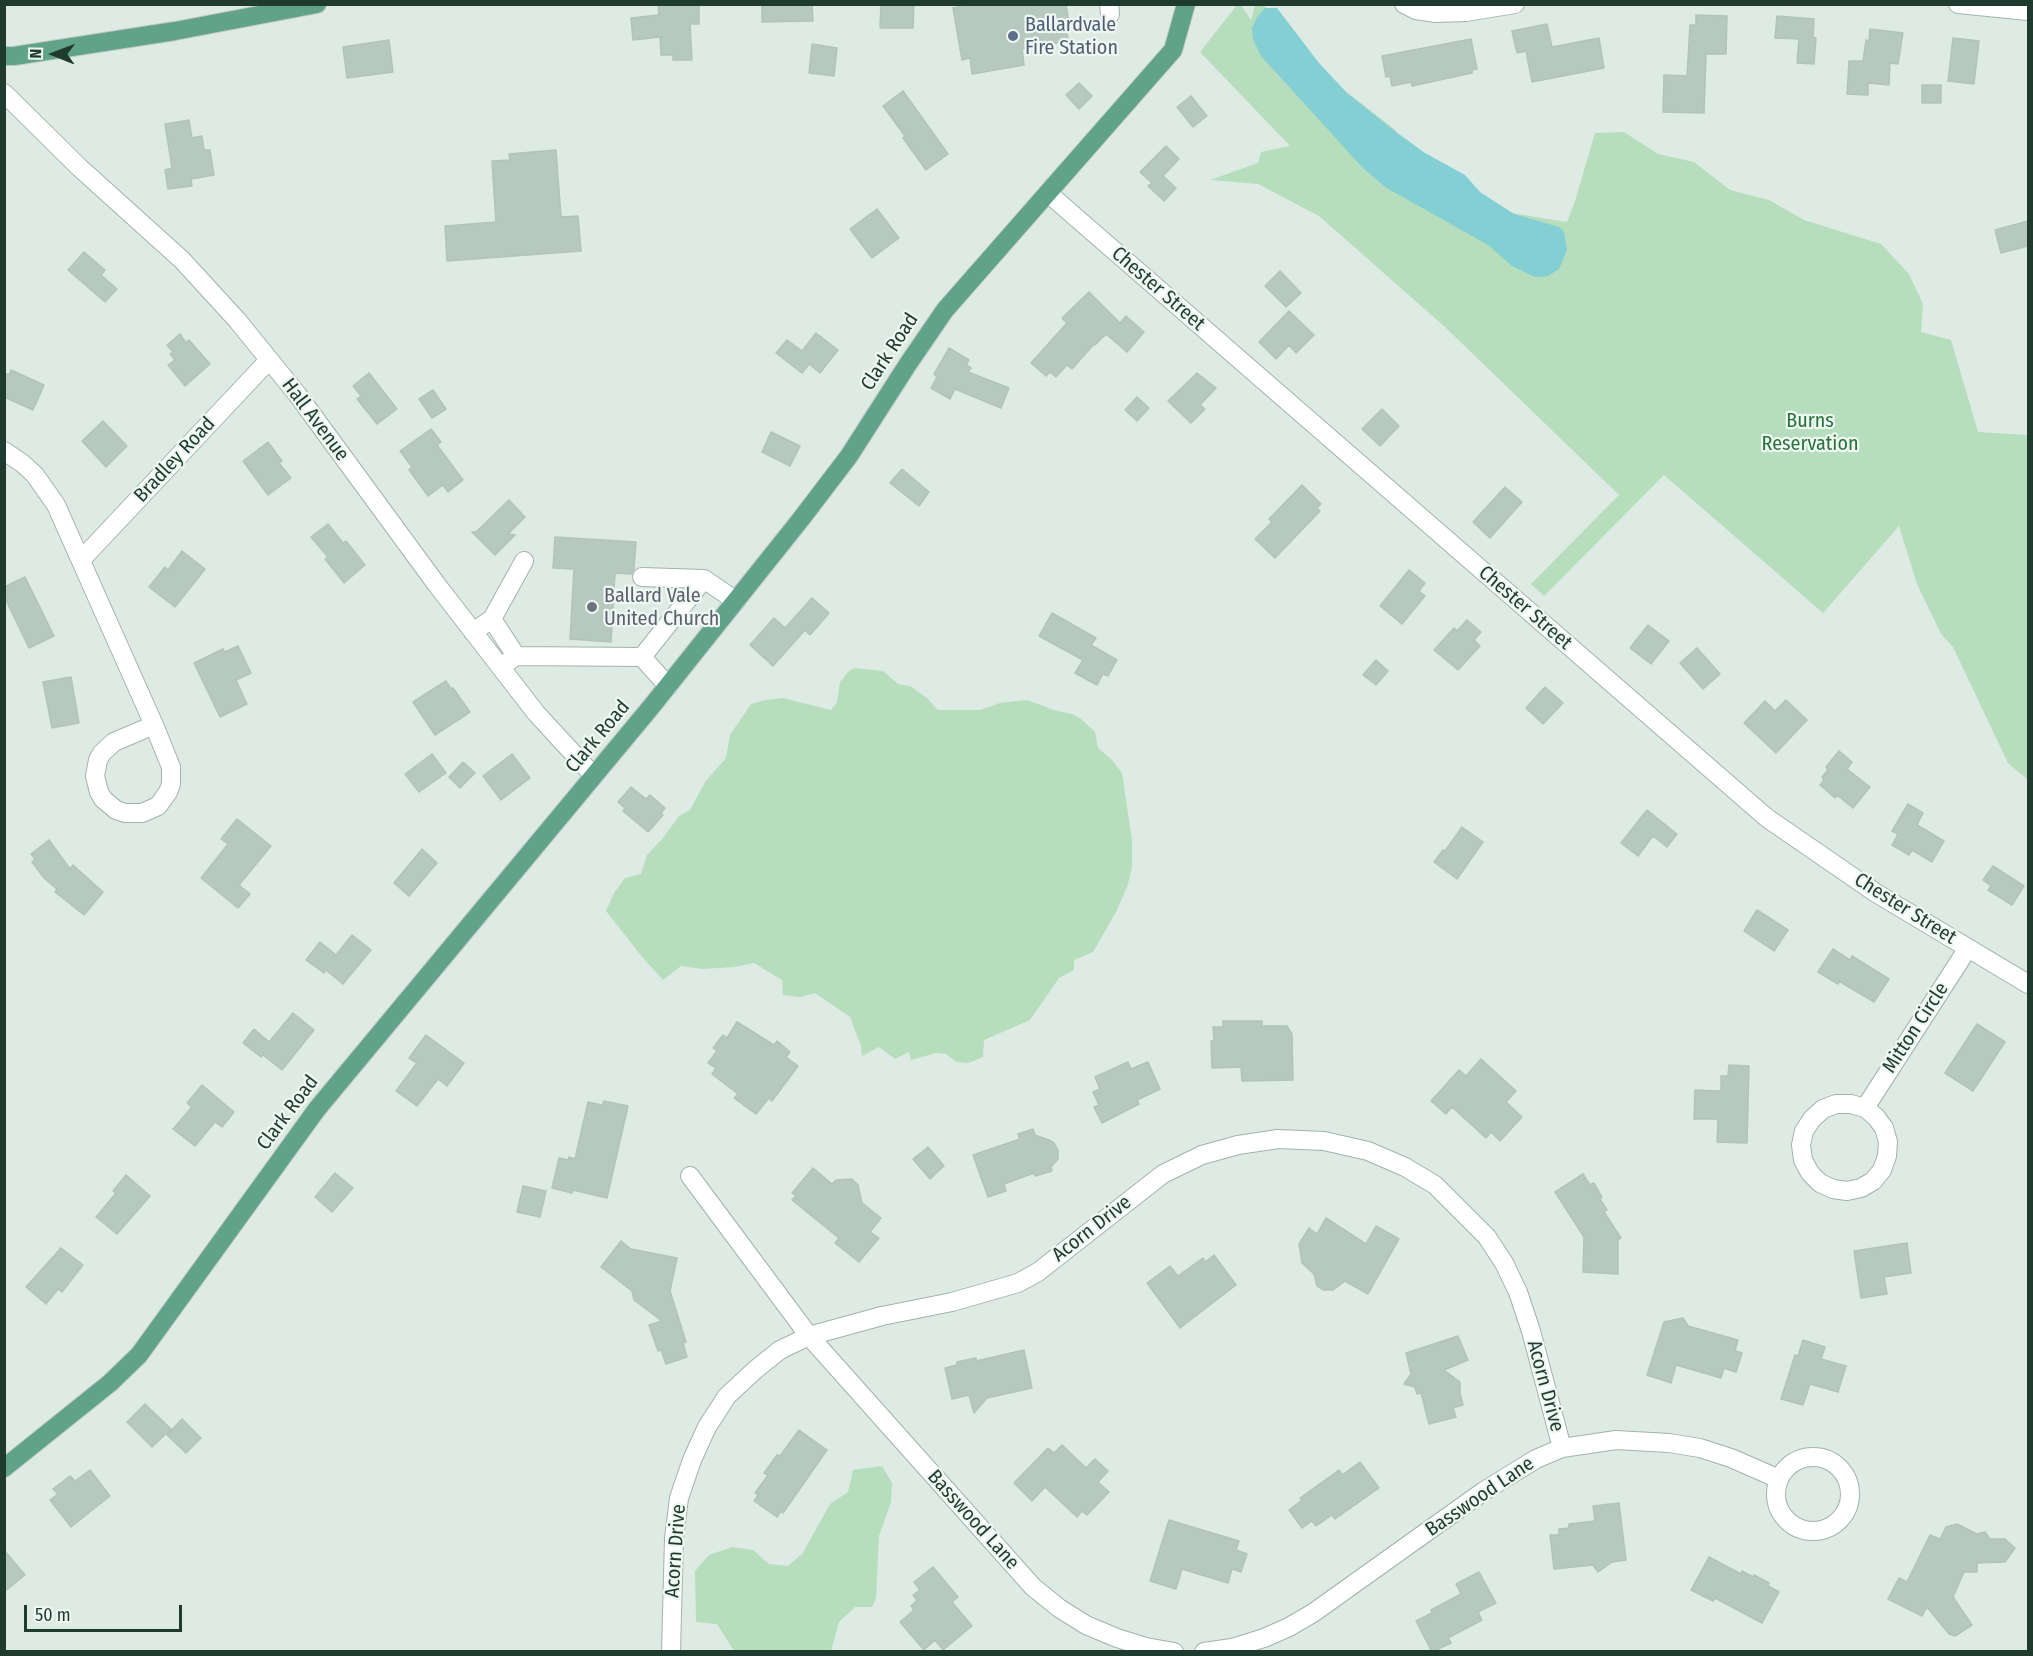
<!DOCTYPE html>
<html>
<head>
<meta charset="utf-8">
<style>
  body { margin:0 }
  #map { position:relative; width:2033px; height:1656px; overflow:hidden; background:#deebe4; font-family:"Fira Sans Condensed",sans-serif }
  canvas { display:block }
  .frame { position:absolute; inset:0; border:6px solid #1f3b30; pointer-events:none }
  .north { position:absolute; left:24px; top:24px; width:60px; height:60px; -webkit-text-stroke:4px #eff7f2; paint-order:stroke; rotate:271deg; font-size:16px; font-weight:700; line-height:24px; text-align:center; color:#1f3b30 }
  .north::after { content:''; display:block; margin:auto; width:21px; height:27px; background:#1f3b30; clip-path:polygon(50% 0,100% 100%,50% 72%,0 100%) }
  .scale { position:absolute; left:24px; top:1605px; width:158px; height:27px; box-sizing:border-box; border:3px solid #1f3b30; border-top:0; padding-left:8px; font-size:18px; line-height:21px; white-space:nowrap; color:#1f3b30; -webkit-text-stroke:4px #eff7f2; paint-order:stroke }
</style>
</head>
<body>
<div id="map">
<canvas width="2033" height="1656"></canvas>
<div class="frame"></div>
<div class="north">N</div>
<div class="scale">50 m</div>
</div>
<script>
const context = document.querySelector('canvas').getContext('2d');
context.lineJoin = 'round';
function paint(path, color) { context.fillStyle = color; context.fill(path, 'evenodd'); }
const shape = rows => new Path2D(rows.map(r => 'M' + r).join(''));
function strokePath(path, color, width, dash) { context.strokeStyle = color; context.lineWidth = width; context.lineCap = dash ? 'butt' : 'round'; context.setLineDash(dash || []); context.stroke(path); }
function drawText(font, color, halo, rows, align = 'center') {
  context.font = font + ' "Fira Sans Condensed",sans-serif'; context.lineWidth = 4.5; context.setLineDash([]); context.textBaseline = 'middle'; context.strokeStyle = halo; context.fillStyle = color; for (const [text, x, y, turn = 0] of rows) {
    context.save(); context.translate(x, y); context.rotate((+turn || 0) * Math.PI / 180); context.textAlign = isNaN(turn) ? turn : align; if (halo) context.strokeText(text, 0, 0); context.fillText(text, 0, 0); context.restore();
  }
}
const green = shape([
  [1237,5,1241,5,1251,20,1255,5,1263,5,1285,26,1303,50,1344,90,1393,128,1413,149,1505,212,1567,222,1575,201,1595,133,1624,132,1658,154,1694,162,1730,190,1769,200,1804,220,1881,244,1909,274,1923,304,1921,332,1951,340,1978,432,2028,435,2028,780,2008,763,1953,647,1941,634,1917,584,1899,526,1823,613,1664,475,1544,596,1531,584,1619,495,1445,327,1319,216,1258,184,1210,180,1258,163,1261,152,1290,146,1200,52],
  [854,668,883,671,898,684,910,686,927,698,938,710,980,710,1000,703,1027,700,1054,710,1072,714,1081,719,1095,732,1098,748,1113,761,1122,773,1132,840,1132,868,1127,887,1116,912,1093,952,1074,960,1074,970,1059,978,1030,1020,984,1040,983,1057,968,1063,956,1062,946,1054,936,1053,911,1060,909,1052,895,1059,879,1047,862,1056,861,1046,850,1017,815,993,800,997,783,995,782,980,754,963,734,967,703,969,681,966,663,980,643,958,606,911,614,893,625,878,641,874,647,855,663,838,679,816,690,810,705,782,726,758,730,735,751,704,766,700,783,698,831,710,837,702,840,682,848,672],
  [882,1466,892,1483,891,1502,879,1536,876,1598,872,1607,855,1607,839,1622,831,1651,734,1651,717,1624,696,1622,695,1571,709,1555,732,1547,753,1550,769,1564,788,1566,802,1554,830,1504,848,1492,853,1470]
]);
const water = shape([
  [1265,8,1277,8,1319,63,1347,93,1392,129,1425,153,1465,175,1480,192,1514,214,1559,227,1564,232,1567,250,1559,269,1548,276,1535,277,1512,266,1488,245,1385,187,1362,167,1261,56,1253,39,1252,28,1257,17]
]);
const building = shape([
  [658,4,699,4,699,24,690,24,692,60,673,60,673,55,661,55,660,37,633,40,631,18,659,15,658,4],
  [762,4,812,4,813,21,762,22,762,4],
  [881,4,914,4,913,28,880,28,881,4],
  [974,4,1066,4,1070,30,1067,31,1068,41,1022,49,1024,65,972,74,970,58,962,60,953,8,974,4],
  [1696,15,1727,16,1726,54,1706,54,1704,113,1663,112,1664,75,1687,76,1690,25,1696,25,1696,15],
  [1777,16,1814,19,1813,37,1816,38,1814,64,1797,63,1799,39,1775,38,1777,16],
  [1547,24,1552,47,1599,38,1604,68,1532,82,1526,51,1517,53,1512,31,1547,24],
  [1870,29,1903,33,1898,64,1890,63,1889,85,1868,83,1868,95,1847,94,1849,61,1863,61,1866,40,1869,41,1870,29],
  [1953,38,1979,41,1974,84,1948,81,1953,38],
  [1471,39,1477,69,1472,70,1472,73,1412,86,1411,82,1392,86,1390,76,1386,77,1382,56,1471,39],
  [389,40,393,72,347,78,343,47,389,40],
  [812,44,837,48,834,76,809,73,812,44],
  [1079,83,1092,96,1079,109,1066,95,1079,83],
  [1922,85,1941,85,1941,103,1922,103,1922,85],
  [903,91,948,154,926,170,903,138,905,136,883,106,903,91],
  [1191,96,1207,116,1193,127,1177,107,1191,96],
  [189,120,192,138,202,136,204,150,210,150,214,175,191,179,192,186,168,189,165,170,172,168,165,124,189,120],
  [1166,146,1179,159,1163,176,1176,188,1164,201,1148,186,1152,183,1140,172,1166,146],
  [556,150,561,217,578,216,581,251,447,261,445,226,496,222,492,161,510,160,509,154,556,150],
  [877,209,899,238,872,258,850,229,877,209],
  [2028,221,2028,246,2001,253,1995,230,2028,221],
  [84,252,105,270,101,275,117,289,105,302,68,270,84,252],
  [1280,271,1301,293,1286,307,1265,286,1280,271],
  [1089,292,1120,323,1126,316,1144,332,1127,352,1106,334,1095,345,1094,344,1072,369,1067,365,1056,377,1050,372,1046,376,1031,363,1067,323,1062,318,1089,292],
  [1289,311,1314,335,1296,353,1289,345,1276,359,1259,342,1289,311],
  [816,333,838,350,820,373,809,364,802,373,776,353,787,340,802,351,816,333],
  [180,334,186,343,189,340,210,364,185,386,168,365,175,360,170,354,173,352,167,345,180,334],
  [949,348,969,360,966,365,971,368,968,372,1009,388,1001,408,955,389,950,399,931,388,937,377,934,374,949,348],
  [11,370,44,385,33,410,4,397,4,373,9,375,11,370],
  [369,373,397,409,377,424,357,399,361,396,353,386,369,373],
  [1197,373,1216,388,1200,405,1205,409,1191,423,1168,401,1197,373],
  [433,390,446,409,432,418,419,399,433,390],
  [1137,397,1149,408,1137,421,1125,410,1137,397],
  [1382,409,1399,426,1380,446,1362,429,1382,409],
  [103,421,127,446,106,467,82,441,103,421],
  [431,429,441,442,437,445,463,480,448,492,443,485,428,496,409,470,412,467,400,451,431,429],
  [771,432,800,446,790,466,762,452,771,432],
  [268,442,282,461,279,463,291,478,268,495,243,461,268,442],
  [902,469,929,492,919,506,890,483,902,469],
  [1302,485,1321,504,1317,508,1320,511,1275,558,1255,539,1272,522,1269,519,1302,485],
  [1505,487,1522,502,1490,538,1473,522,1505,487],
  [509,500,525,517,508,534,515,535,495,555,472,532,476,532,509,500],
  [328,524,343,543,346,541,365,565,344,583,325,559,328,557,311,537,328,524],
  [555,537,636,542,634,569,631,574,615,573,611,642,570,639,574,569,553,568,555,537],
  [182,551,205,569,175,607,149,587,165,567,168,570,182,551],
  [1409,570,1425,583,1419,591,1425,596,1402,624,1380,606,1409,570],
  [25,577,54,636,29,648,4,596,4,587,25,577],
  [812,598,829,613,810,635,805,630,773,666,750,645,774,618,785,628,812,598],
  [1052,613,1096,638,1091,645,1117,660,1108,676,1103,674,1097,685,1075,673,1083,660,1039,636,1052,613],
  [1467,620,1481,632,1474,640,1480,646,1458,670,1434,650,1454,628,1457,631,1467,620],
  [1648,625,1669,641,1651,664,1630,648,1648,625],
  [238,646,251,673,236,680,247,704,220,717,194,663,223,649,225,652,238,646],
  [1697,648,1720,674,1703,689,1680,663,1697,648],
  [1376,660,1388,671,1376,685,1363,675,1376,660],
  [71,677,79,723,52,728,43,682,71,677],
  [446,681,451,689,453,688,470,712,435,735,413,702,446,681],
  [1545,687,1563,703,1543,724,1526,708,1545,687],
  [1786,700,1807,720,1776,753,1744,723,1765,701,1775,711,1786,700],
  [1839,751,1852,762,1847,769,1870,787,1853,808,1837,795,1835,798,1820,785,1824,780,1822,777,1828,770,1826,767,1839,751],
  [432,754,446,773,419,792,405,774,432,754],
  [512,754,530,778,501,800,483,776,512,754],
  [463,762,475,773,460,788,449,777,463,762],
  [631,787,646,799,650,795,665,808,661,813,663,815,648,832,623,811,625,808,618,802,631,787],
  [1908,804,1923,813,1917,825,1944,841,1932,862,1912,850,1909,855,1892,845,1898,834,1892,831,1908,804],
  [1647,810,1677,834,1667,847,1653,836,1638,856,1621,843,1647,810],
  [237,819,271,846,239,885,250,894,238,908,201,878,228,844,221,839,237,819],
  [1462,827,1483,842,1457,879,1434,862,1443,850,1445,851,1462,827],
  [49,840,70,869,73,865,103,892,84,915,55,892,57,889,44,878,32,862,35,859,31,854,49,840],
  [422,849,437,863,409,896,394,883,422,849],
  [1993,866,2024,886,2012,905,1988,890,1991,886,1983,880,1993,866],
  [1757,910,1788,930,1774,951,1744,931,1757,910],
  [352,935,371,950,343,984,326,970,324,973,306,960,320,942,336,955,352,935],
  [1833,949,1850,960,1852,956,1889,979,1874,1002,1839,981,1838,984,1818,972,1833,949],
  [293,1013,314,1030,282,1070,263,1055,261,1057,243,1043,254,1029,269,1042,293,1013],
  [1223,1021,1262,1021,1262,1026,1287,1026,1292,1034,1293,1080,1242,1081,1241,1067,1212,1068,1211,1041,1214,1041,1213,1027,1223,1027,1223,1021],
  [737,1022,774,1045,777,1041,790,1052,786,1057,798,1066,772,1101,769,1098,756,1114,734,1098,738,1094,712,1074,716,1068,708,1063,717,1051,713,1048,723,1035,727,1038,737,1022],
  [1977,1024,2005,1042,1973,1091,1945,1073,1977,1024],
  [426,1035,464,1063,447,1086,438,1079,417,1106,396,1091,417,1063,409,1058,426,1035],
  [1481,1059,1516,1091,1506,1102,1522,1117,1500,1141,1491,1132,1486,1138,1452,1107,1446,1114,1431,1101,1459,1070,1466,1076,1481,1059],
  [1128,1062,1131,1069,1148,1062,1160,1089,1137,1100,1139,1104,1102,1123,1094,1107,1099,1105,1093,1092,1100,1089,1095,1077,1128,1062],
  [1729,1065,1749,1066,1747,1143,1717,1142,1718,1119,1694,1119,1695,1090,1721,1091,1721,1076,1728,1076,1729,1065],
  [202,1085,234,1112,222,1127,215,1122,195,1146,173,1129,192,1107,187,1103,202,1085],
  [604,1101,628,1106,607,1198,573,1190,572,1193,552,1188,559,1158,568,1160,569,1157,575,1159,588,1102,602,1105,604,1101],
  [1033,1129,1035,1135,1049,1140,1054,1143,1058,1150,1058,1159,1051,1167,1052,1171,1035,1176,1034,1173,1004,1184,1006,1191,988,1197,973,1155,1020,1139,1018,1134,1033,1129],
  [928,1147,944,1166,930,1179,913,1159,928,1147],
  [813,1168,832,1184,836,1180,852,1179,858,1185,862,1203,881,1218,870,1232,879,1238,859,1262,835,1243,839,1238,792,1200,796,1196,792,1193,813,1168],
  [335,1173,353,1188,332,1212,315,1197,335,1173],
  [1583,1174,1590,1185,1594,1183,1602,1197,1600,1199,1607,1210,1604,1212,1621,1238,1618,1240,1618,1274,1583,1272,1584,1237,1555,1192,1583,1174],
  [126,1175,150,1196,117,1234,96,1217,116,1193,113,1191,126,1175],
  [523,1186,546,1191,540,1217,517,1212,523,1186],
  [1326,1218,1366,1244,1376,1226,1399,1239,1368,1294,1345,1281,1333,1290,1323,1290,1317,1286,1314,1274,1302,1263,1299,1244,1309,1228,1317,1234,1326,1218],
  [621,1241,631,1249,677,1258,670,1291,686,1342,683,1343,687,1357,666,1364,661,1350,658,1351,649,1325,662,1321,634,1300,632,1291,601,1267,621,1241],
  [1907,1243,1911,1273,1884,1277,1887,1294,1861,1298,1854,1251,1907,1243],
  [61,1248,83,1265,62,1292,58,1289,46,1304,26,1287,61,1248],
  [1214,1255,1236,1285,1180,1328,1147,1283,1170,1266,1178,1276,1203,1258,1205,1262,1214,1255],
  [1683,1318,1688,1326,1738,1340,1735,1351,1742,1353,1736,1372,1724,1368,1721,1378,1676,1365,1671,1383,1647,1375,1664,1322,1683,1318],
  [1458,1336,1468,1360,1444,1370,1460,1382,1460,1393,1463,1405,1453,1408,1456,1417,1429,1424,1421,1393,1417,1394,1415,1387,1404,1384,1411,1374,1406,1353,1458,1336],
  [1803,1340,1825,1347,1821,1359,1846,1366,1838,1392,1810,1384,1803,1405,1781,1399,1795,1355,1798,1356,1803,1340],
  [1024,1350,1032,1388,987,1398,974,1413,969,1395,952,1399,945,1368,957,1365,957,1362,976,1358,976,1361,1024,1350],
  [145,1404,171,1429,152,1447,127,1422,145,1404],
  [182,1419,201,1438,186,1453,167,1435,182,1419],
  [799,1430,827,1450,783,1513,781,1511,777,1517,754,1501,758,1495,755,1493,768,1475,764,1473,777,1455,780,1456,799,1430],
  [1062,1445,1086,1468,1095,1459,1108,1471,1098,1482,1109,1492,1087,1515,1082,1511,1077,1517,1045,1487,1032,1501,1014,1483,1048,1448,1054,1453,1062,1445],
  [1360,1462,1379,1488,1335,1519,1332,1515,1316,1526,1312,1521,1302,1528,1289,1510,1302,1500,1300,1498,1339,1470,1342,1475,1360,1462],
  [90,1470,110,1496,71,1527,50,1500,58,1494,53,1489,70,1476,75,1481,90,1470],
  [1619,1503,1626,1560,1612,1562,1598,1572,1593,1565,1554,1569,1550,1535,1559,1535,1559,1529,1569,1528,1569,1524,1595,1521,1593,1506,1619,1503],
  [1169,1520,1239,1541,1236,1550,1247,1554,1241,1572,1232,1569,1228,1583,1182,1569,1176,1589,1150,1581,1169,1520],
  [1957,1524,1977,1534,1985,1532,1990,1539,2005,1539,2015,1548,2005,1562,1977,1563,1977,1572,1964,1572,1953,1597,1972,1625,1955,1636,1949,1634,1927,1607,1922,1616,1888,1599,1899,1578,1907,1582,1930,1535,1940,1539,1946,1527,1957,1524],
  [4,1550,25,1575,4,1592,4,1550],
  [1709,1557,1741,1574,1742,1571,1753,1577,1754,1575,1769,1583,1768,1586,1779,1592,1762,1623,1715,1598,1713,1601,1691,1590,1709,1557],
  [933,1567,958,1597,952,1602,972,1626,943,1650,935,1640,924,1650,900,1622,914,1610,911,1606,917,1600,913,1595,920,1590,914,1582,933,1567],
  [1479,1572,1496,1603,1478,1612,1482,1620,1448,1638,1451,1643,1432,1652,1416,1621,1432,1613,1431,1610,1461,1594,1456,1584,1479,1572]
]);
const minor = shape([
  [1109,4,1110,14],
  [1404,4,1416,10,1436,13,1466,12,1515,4],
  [1958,4,2028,11],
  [4,93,80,168,182,260,237,320,297,394,437,585,536,713,594,776],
  [1049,194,1767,818,1876,893,2028,984],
  [4,451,22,463,35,475,56,505,154,725,171,767,171,784,168,792,158,806,142,813,125,813,116,810,103,799,99,792,95,776,98,760,102,753,114,742,154,725],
  [81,560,269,360],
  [642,577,704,579],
  [492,619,524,561],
  [473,632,492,619,516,656],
  [642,657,704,579,736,601],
  [501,667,516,656,642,657,668,686],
  [1865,1108,1876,1117,1884,1128,1888,1142,1887,1156,1882,1170,1873,1181,1861,1188,1847,1191,1833,1189,1820,1183,1810,1173,1803,1160,1801,1145,1804,1131,1812,1119,1823,1109,1836,1104,1851,1104,1865,1108,1968,948],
  [690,1176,809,1336,1033,1587,1059,1608,1086,1625,1117,1638,1146,1647,1174,1652],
  '1776 1494a37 37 0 1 1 74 0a37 37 0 1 1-74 0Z',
  [671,1652,674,1538,679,1498,692,1460,707,1427,727,1396,755,1370,780,1350,809,1336,882,1316,952,1302,1018,1283,1038,1272,1163,1174,1202,1155,1238,1145,1278,1139,1324,1141,1368,1151,1405,1167,1435,1185,1487,1237,1504,1263,1518,1292,1531,1331,1562,1448],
  [1204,1652,1232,1648,1264,1638,1289,1627,1313,1613,1484,1491,1536,1459,1562,1448,1616,1440,1669,1443,1700,1448,1731,1458,1779,1479]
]);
const major = shape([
  [4,56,14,56,175,31,317,4],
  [4,1468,110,1383,139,1355,317,1109,651,707,801,519,849,456,908,364,945,310,1173,50,1186,4]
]);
const markers = [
  [1013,36,6,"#5c6f8a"],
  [592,607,6,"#6b7280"]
];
const serviceNames = [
  ["Ballardvale",1025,25],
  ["Fire Station",1025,48]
];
const streetNames = [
  ["Chester Street",1158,289,41],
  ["Clark Road",890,352,-57],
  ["Hall Avenue",315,420,53],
  ["Bradley Road",175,460,-47],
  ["Chester Street",1525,608,41],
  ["Clark Road",598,737,-50],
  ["Chester Street",1905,909,32],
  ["Mitton Circle",1916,1028,-57],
  ["Clark Road",288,1113,-53],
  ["Acorn Drive",1092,1229,-38],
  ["Acorn Drive",1545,1386,75],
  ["Basswood Lane",1480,1497,-34],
  ["Basswood Lane",973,1520,48],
  ["Acorn Drive",676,1551,-86]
];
const parkNames = [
  ["Burns",1810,421],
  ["Reservation",1810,444]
];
const worshipNames = [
  ["Ballard Vale",604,596],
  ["United Church",604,619]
];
paint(green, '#b6ddbc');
paint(water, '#83cfd3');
paint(building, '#b7c8bf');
strokePath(building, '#b1c4ba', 1.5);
strokePath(minor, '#a1b3aa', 20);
strokePath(major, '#c0c8c5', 20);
strokePath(minor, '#fff', 18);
strokePath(major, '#61a28a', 18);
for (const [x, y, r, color] of markers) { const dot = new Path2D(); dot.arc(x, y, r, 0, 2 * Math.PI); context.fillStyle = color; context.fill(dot); strokePath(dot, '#eff7f2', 2); }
drawText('20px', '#4e5e75', '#eff7f2', serviceNames, 'left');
drawText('20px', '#1f3b30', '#eff7f2', streetNames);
drawText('20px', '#28733c', '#eff7f2', parkNames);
drawText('20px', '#5b616d', '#eff7f2', worshipNames, 'left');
</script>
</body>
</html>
